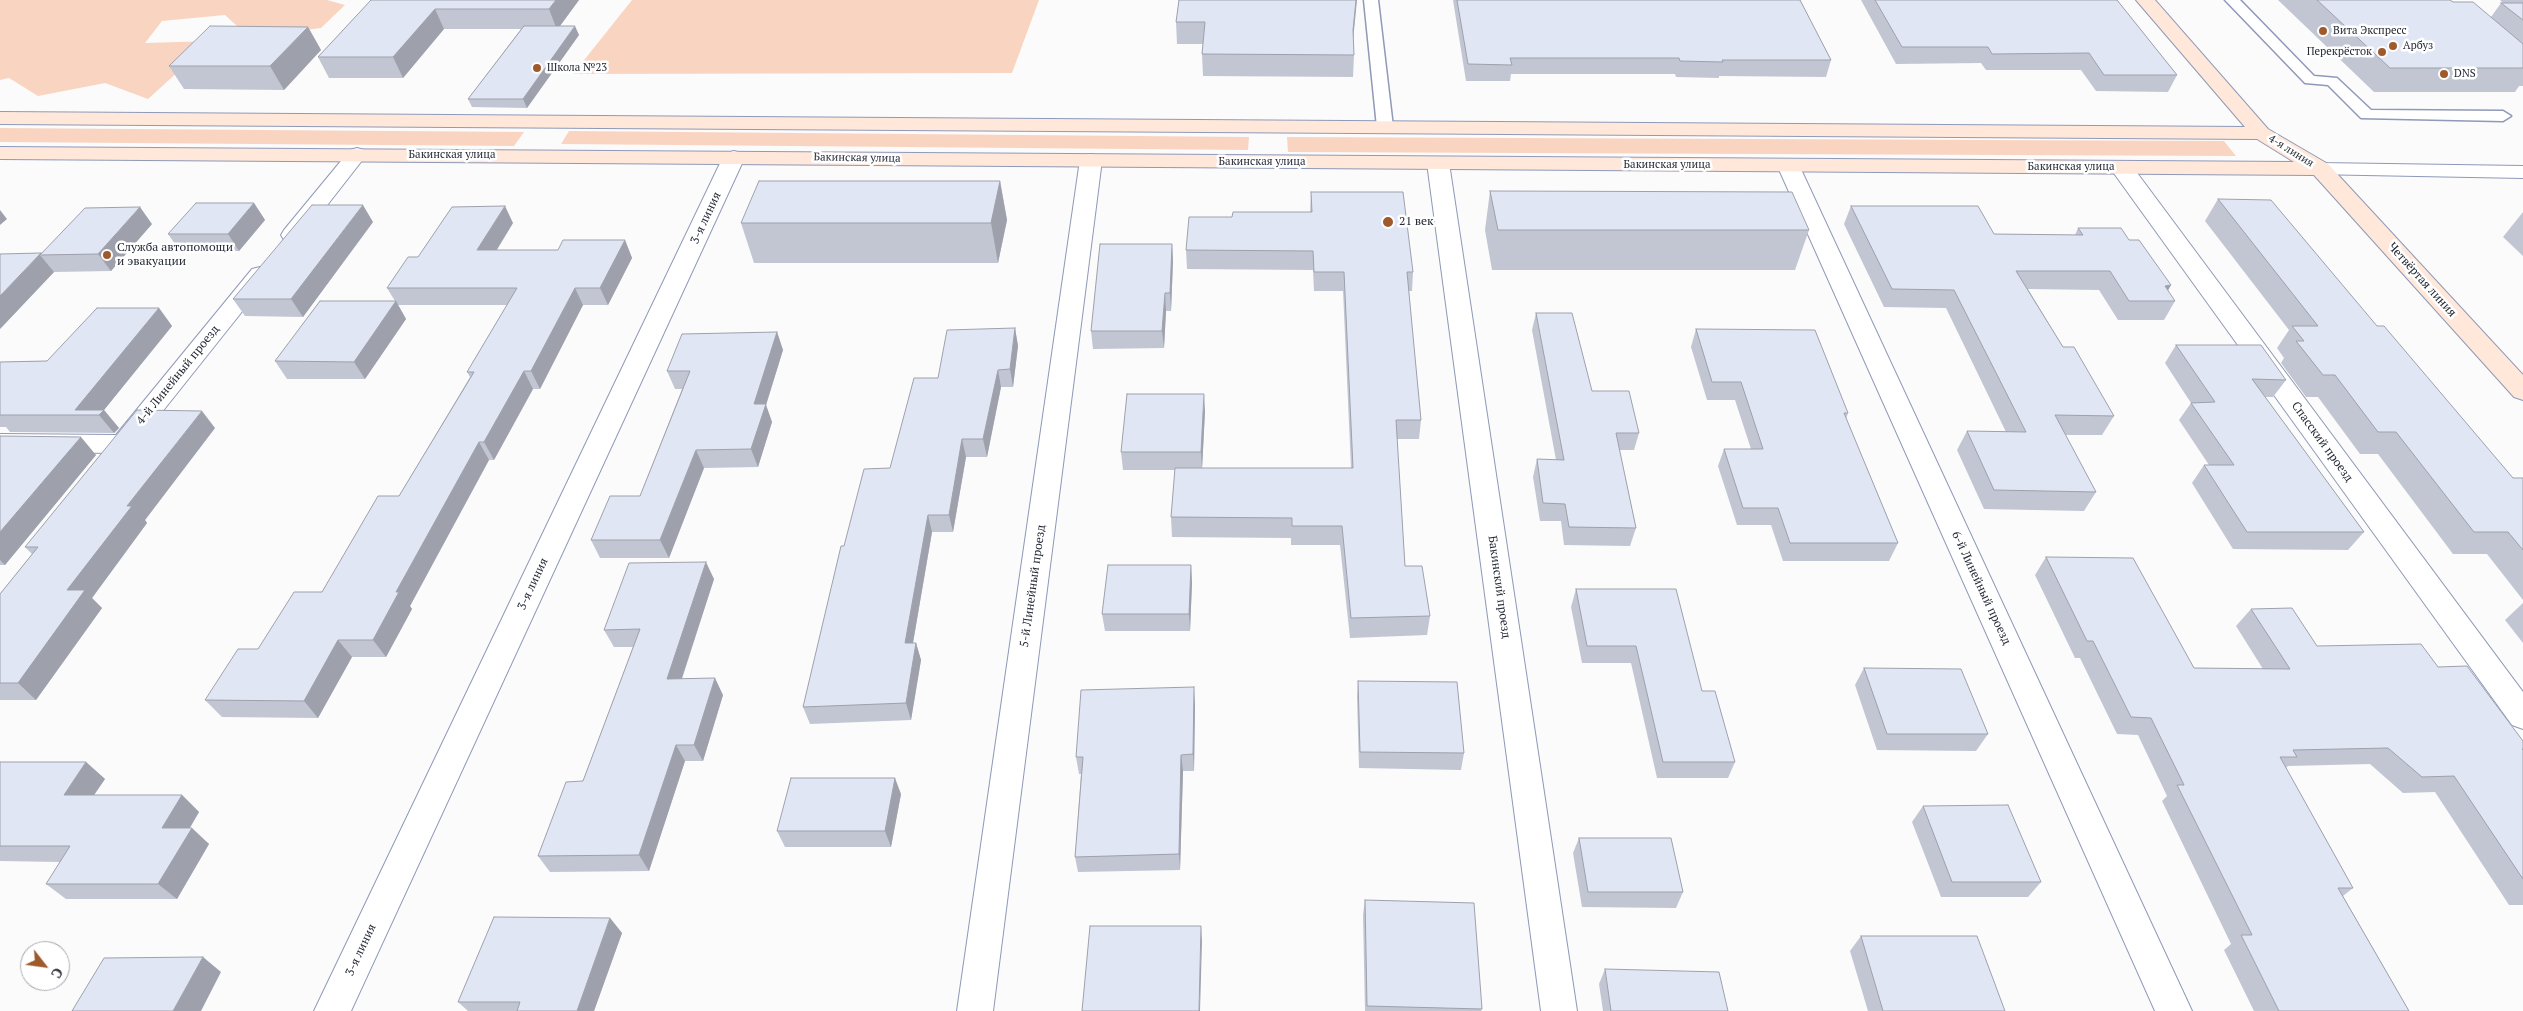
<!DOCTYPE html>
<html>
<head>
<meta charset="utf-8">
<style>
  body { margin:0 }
  #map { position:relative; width:2523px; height:1011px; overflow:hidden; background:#fbfbfb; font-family:"PT Serif",serif }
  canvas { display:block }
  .north { position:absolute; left:20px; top:941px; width:50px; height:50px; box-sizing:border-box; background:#fff; border:1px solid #a8a9ae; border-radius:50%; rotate:120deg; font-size:14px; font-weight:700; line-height:20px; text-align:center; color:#252935 }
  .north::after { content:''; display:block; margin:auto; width:18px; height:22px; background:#9e5a2b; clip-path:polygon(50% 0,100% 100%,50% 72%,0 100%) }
</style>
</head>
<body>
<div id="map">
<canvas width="2523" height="1011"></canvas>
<div class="north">С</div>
</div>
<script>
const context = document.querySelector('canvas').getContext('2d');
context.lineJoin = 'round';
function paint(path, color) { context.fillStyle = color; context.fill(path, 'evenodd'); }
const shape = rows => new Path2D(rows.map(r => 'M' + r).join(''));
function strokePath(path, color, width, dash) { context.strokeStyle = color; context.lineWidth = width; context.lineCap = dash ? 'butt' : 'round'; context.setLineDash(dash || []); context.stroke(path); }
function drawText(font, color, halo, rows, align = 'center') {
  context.font = font + ' "PT Serif",serif'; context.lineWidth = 5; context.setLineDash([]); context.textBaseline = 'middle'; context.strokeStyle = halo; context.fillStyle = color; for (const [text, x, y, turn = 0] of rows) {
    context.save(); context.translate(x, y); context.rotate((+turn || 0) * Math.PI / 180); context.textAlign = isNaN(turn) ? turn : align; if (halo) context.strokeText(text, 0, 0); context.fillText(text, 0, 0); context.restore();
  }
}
const green = shape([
  [0,0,327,0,345,5,321,28,249,37,225,15,162,21,145,43,212,41,148,99,105,83,38,96,9,78,0,80],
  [632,0,1039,0,1012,73,573,74],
  [0,128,524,132,514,146,0,142],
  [569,131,1249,137,1248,150,561,144],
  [1287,137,2224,141,2236,156,1288,152]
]);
const lane = shape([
  [1364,0,1378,0,1393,127,1385,132,1377,127,1364,0],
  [2225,0,2240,0,2314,76,2337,78,2371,110,2503,111,2511,116,2503,121,2361,118,2328,85,2305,83,2225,0]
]);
const street = shape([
  [357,148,364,150,367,154,364,158,300,240,292,242,284,240,281,235,284,230,350,150,357,148],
  [734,151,741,153,745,157,351,1011,314,1011,723,157,727,153,734,151],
  [1091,154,1098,156,1102,160,993,1011,957,1011,1080,160,1084,156,1091,154],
  [1438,157,1445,159,1449,163,1577,1011,1541,1011,1427,163,1431,159,1438,157],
  [1788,159,1795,161,1799,165,2192,1011,2155,1011,1777,165,1781,161,1788,159],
  [2121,161,2129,162,2523,692,2523,729,2512,725,2113,172,2110,167,2113,162,2121,161],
  [2320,163,2523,166,2523,178,2312,174,2309,169,2312,164,2320,163],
  [260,267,268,269,272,274,268,279,131,451,122,453,0,452,0,434,116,435,252,269,260,267]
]);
const secondary = shape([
  [2136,0,2155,0,2268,129,2328,164,2523,375,2523,400,2514,397,2314,175,0,159,0,147,2294,162,2257,139,0,124,0,112,2245,127,2136,0]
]);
const wall = shape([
  [371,0,579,0,560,26,579,35,527,108,472,107,468,99,521,29,444,29,403,78,329,78,318,57],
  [1179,0,1353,38,1354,55,1353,77,1203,76,1202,54,1203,44,1177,44,1176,22],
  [1453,0,1800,0,1831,60,1826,77,1719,76,1719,78,1676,77,1675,74,1511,74,1510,81,1466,81],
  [1861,0,2117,0,2177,75,2168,92,2096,91,2081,70,1986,70,1981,63,1896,64],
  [2278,0,2450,0,2453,2,2491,17,2501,3,2503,3,2500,0,2523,0,2523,86,2519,86,2515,92,2374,92],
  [308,27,321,50,284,90,184,89,169,66],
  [1000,181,1007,220,998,263,754,263,741,223],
  [1490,191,1809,230,1795,270,1492,270,1485,230],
  [1311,192,1413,272,1412,291,1408,291,1421,420,1419,439,1397,439,1405,566,1430,616,1427,635,1350,638,1340,545,1291,545,1291,538,1172,537,1171,517,1175,470,1123,470,1121,452,1205,411,1202,468,1351,468,1343,291,1314,291,1313,270,1187,269,1186,250,1232,217,1310,212],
  [2218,199,2377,326,2513,478,2523,478,2523,600,2487,554,2453,554,2378,454,2360,454,2318,397,2306,397,2281,363,2284,358,2277,348,2289,330,2205,221],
  [254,203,265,220,239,251,180,251,168,234],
  [1851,206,1994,234,2075,235,2078,228,2129,240,2171,285,2168,291,2175,301,2164,320,2118,320,2099,290,2028,289,2063,347,2114,416,2102,435,2065,435,2096,492,2084,511,1984,509,1957,450,1967,431,2006,432,1946,308,1884,307,1844,224],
  [2523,212,2523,256,2503,237],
  [373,222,303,317,245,316,233,299],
  [513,223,497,250,558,250,625,240,632,258,608,305,583,305,540,389,533,389,494,460,489,460,410,606,412,609,386,657,352,657,318,718,222,717,205,700,258,649,322,592,399,496,470,377,467,372,507,305,398,305,406,319,365,379,287,379,275,361,395,301,387,288,418,257],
  [152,224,111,271,54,272,0,329,42,254],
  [1172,244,1173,261,1171,311,1166,311,1164,348,1093,349,1091,331],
  [159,308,172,326,104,410,119,428,114,433,10,432,6,427,0,427,0,362,47,361],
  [1536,313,1592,391,1639,433,1634,450,1619,450,1636,528,1630,546,1564,545,1561,521,1540,521,1533,477,1537,459,1556,460,1532,330],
  [1015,328,1018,346,1013,387,1001,387,987,457,966,457,953,532,932,532,913,643,916,643,921,660,911,720,810,724,803,707,844,546,890,468,938,378],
  [1696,329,1848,413,1846,419,1898,543,1889,561,1783,561,1771,525,1737,525,1718,466,1724,449,1751,449,1735,400,1707,400,1691,347],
  [777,332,783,350,766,405,772,422,758,467,704,468,669,558,600,558,591,540,640,496,682,389,675,389,667,371],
  [2176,345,2286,380,2273,397,2265,397,2364,532,2348,550,2233,549,2192,483,2204,465,2209,465,2179,420,2191,403,2165,363],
  [215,428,145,520,147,523,92,598,102,608,36,700,0,700,0,594,32,554,25,547],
  [0,436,96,455,5,565,0,565],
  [2046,557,2194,668,2263,669,2236,626,2251,609,2317,646,2438,667,2523,741,2523,905,2509,905,2435,792,2403,793,2370,764,2288,766,2286,768,2353,888,2343,896,2409,1011,2254,1011,2224,950,2231,944,2162,801,2167,796,2138,735,2117,734,2080,658,2075,658,2035,575],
  [1191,565,1192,583,1190,631,1105,631,1102,614],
  [714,579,682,679,723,695,703,761,685,761,649,871,550,872,538,856,583,781,633,647,614,647,604,630],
  [1576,589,1702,691,1735,762,1728,778,1657,778,1631,663,1582,663,1571,607],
  [2523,603,2523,643,2505,620],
  [1864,668,1988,734,1976,751,1877,750,1855,685],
  [1358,681,1464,753,1461,770,1359,768,1357,697],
  [1195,704,1194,771,1183,771,1180,870,1078,872,1075,857,1081,774,1079,774,1076,757],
  [0,762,86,762,105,779,94,795,182,795,199,812,190,828,209,844,177,899,66,899,46,884,60,862,0,861],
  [901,794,891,847,785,847,777,831],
  [1923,806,2041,882,2028,897,1941,897,1912,822],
  [1579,838,1683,892,1676,908,1582,907,1573,853],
  [1365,900,1482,1009,1481,1011,1365,1011,1363,915],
  [610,918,622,933,594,1011,468,1011,458,1002],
  [1861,936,2005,1011,1868,1011,1850,951],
  [1605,969,1728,1011,1603,1011,1599,984]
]);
const shadedWall = shape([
  [556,0,579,0,557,30,549,9],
  [1356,0,1357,0,1352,51,1353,30],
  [435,9,444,29,403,78,393,57],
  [575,26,579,35,527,108,523,99],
  [308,27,321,50,284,90,270,66],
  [1000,181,1007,220,998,263,991,223],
  [254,203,265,220,239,251,228,234],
  [363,205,373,222,303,317,291,299],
  [505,206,513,223,486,267,477,250],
  [140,207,152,224,111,271,98,254],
  [0,210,7,219,0,225],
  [625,240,632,258,608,305,600,288],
  [1172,244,1173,261,1171,311,1170,293],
  [41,253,40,255,54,272,0,329,0,296],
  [2171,285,2161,301,2165,286],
  [575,288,583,305,540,389,531,371],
  [1165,293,1166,311,1164,348,1162,331],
  [396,301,406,319,365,379,354,362],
  [159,308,172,326,104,410,119,428,114,433,99,415,75,410],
  [1015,328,1018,346,1013,387,1010,369],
  [777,332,783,350,766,405,772,422,758,467,751,449,754,404],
  [998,370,1001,387,987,457,983,439],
  [524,371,533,389,494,460,484,442],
  [1204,394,1205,411,1202,470,1201,452],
  [202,411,215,428,145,520,147,523,92,598,102,608,36,700,18,683,67,590,127,506],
  [81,437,96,455,5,565,0,560,0,532],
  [962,439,966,457,953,532,949,515],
  [479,442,489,460,410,606,412,609,386,657,373,640,396,592],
  [696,450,704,468,669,558,660,540],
  [928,515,932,532,910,660,905,643],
  [706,562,714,579,676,696,667,679],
  [1191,565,1192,583,1190,631,1189,614],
  [338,640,352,657,318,718,304,701],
  [916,643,921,660,911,720,906,703],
  [715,678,723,695,703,761,694,745],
  [1194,687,1195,704,1194,771,1193,754],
  [676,745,685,761,649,871,639,855],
  [1181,755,1183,771,1180,870,1179,854],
  [86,762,105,779,83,811,64,795],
  [895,778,901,794,891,847,885,831],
  [182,795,199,812,180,844,162,828],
  [192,828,209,844,177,899,158,884],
  [610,918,622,933,594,1011,577,1011],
  [1201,926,1202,941,1200,1011,1199,1011],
  [203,957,221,972,201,1011,173,1011]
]);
const building = shape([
  [371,0,556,0,549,9,435,9,393,57,318,57,371,0],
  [1179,0,1356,0,1353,30,1354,55,1202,54,1205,22,1176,22,1179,0],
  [1457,0,1800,0,1831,60,1722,60,1723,62,1680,61,1679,58,1510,58,1512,65,1468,64,1457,0],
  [1875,0,2117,0,2177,75,2104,75,2089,53,1992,54,1988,47,1902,47,1875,0],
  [2317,0,2450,0,2453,2,2473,2,2523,44,2523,68,2390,68,2317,0],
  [2501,3,2523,3,2523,20,2501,3],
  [210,26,308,27,270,66,169,66,210,26],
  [524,26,575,26,523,99,468,99,524,26],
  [759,181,1000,181,991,223,741,223,759,181],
  [1490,191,1792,192,1809,230,1498,230,1490,191],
  [1311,192,1403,192,1413,272,1407,272,1421,420,1396,420,1405,566,1422,566,1430,616,1351,618,1342,526,1292,526,1292,518,1171,517,1175,468,1353,468,1344,272,1314,272,1313,251,1186,250,1189,217,1232,217,1233,212,1312,212,1311,192],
  [2218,199,2271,200,2377,326,2384,326,2513,478,2523,478,2523,550,2508,532,2474,532,2396,432,2378,432,2335,375,2323,375,2296,341,2304,341,2292,326,2318,326,2218,199],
  [196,203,254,203,228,234,168,234,196,203],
  [312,205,363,205,291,299,233,299,312,205],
  [505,206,477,250,558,250,563,240,625,240,600,288,575,288,531,371,524,371,484,442,479,442,396,592,399,592,373,640,338,640,304,701,205,700,238,649,258,649,294,592,322,592,378,496,399,496,474,372,467,372,517,288,387,288,408,257,418,257,452,207,505,206],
  [1851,206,1978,206,1994,234,2083,235,2078,228,2121,228,2129,240,2139,240,2171,285,2165,286,2175,301,2129,301,2110,271,2016,271,2063,347,2074,347,2114,416,2055,415,2096,492,1994,490,1967,431,2026,432,1954,290,1892,289,1851,206],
  [140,207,98,254,40,255,85,208,140,207],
  [1100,244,1172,244,1170,293,1165,293,1162,331,1091,331,1100,244],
  [41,253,0,296,0,254,41,253],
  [320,301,396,301,354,362,275,361,320,301],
  [97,308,159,308,75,410,104,410,99,415,0,415,0,362,47,361,97,308],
  [1536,313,1572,313,1592,391,1629,391,1639,433,1616,433,1636,528,1569,527,1565,504,1543,503,1537,459,1564,460,1536,313],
  [1015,328,1010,369,998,370,983,439,962,439,949,515,928,515,905,643,916,643,906,703,803,707,841,546,844,546,864,469,890,468,914,378,938,378,947,330,1015,328],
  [1696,329,1815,330,1848,413,1844,413,1898,543,1790,543,1778,508,1743,508,1724,449,1763,449,1741,382,1712,382,1696,329],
  [777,332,754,404,766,404,751,449,696,450,660,540,591,540,610,496,640,496,690,371,667,371,682,334,777,332],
  [2176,345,2261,345,2286,380,2252,379,2364,532,2247,532,2204,465,2234,465,2191,403,2215,402,2176,345],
  [1127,394,1204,394,1201,452,1121,452,1127,394],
  [137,410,202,411,127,506,132,506,67,590,85,590,18,683,0,683,0,594,38,547,25,547,137,410],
  [0,436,81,437,0,532,0,436],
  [2046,557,2133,558,2194,668,2290,669,2251,609,2292,608,2317,646,2421,644,2438,667,2467,666,2523,741,2523,749,2522,749,2523,750,2523,879,2454,776,2422,777,2388,748,2293,750,2297,757,2280,757,2353,888,2338,888,2409,1011,2279,1011,2241,935,2252,935,2177,785,2184,785,2151,718,2131,717,2093,641,2087,641,2046,557],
  [706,562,667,679,715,678,694,745,676,745,639,855,538,856,566,782,583,781,640,629,604,630,629,563,706,562],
  [1108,565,1191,565,1189,614,1102,614,1108,565],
  [1576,589,1676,589,1702,691,1715,691,1735,762,1663,762,1636,646,1587,646,1576,589],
  [1864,668,1961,669,1988,734,1887,734,1864,668],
  [1358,681,1457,682,1464,753,1360,752,1358,681],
  [1194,687,1193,754,1181,755,1179,854,1075,857,1083,757,1076,757,1081,690,1194,687],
  [0,762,86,762,64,795,182,795,162,828,192,828,158,884,46,884,70,846,0,846,0,762],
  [791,778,895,778,885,831,777,831,791,778],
  [2008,805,2041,882,1952,882,1923,806,2008,805],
  [1579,838,1671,838,1683,892,1588,892,1579,838],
  [1365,900,1474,903,1482,1009,1367,1006,1365,900],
  [494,917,610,918,577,1011,517,1011,520,1002,458,1002,494,917],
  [1090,926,1201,926,1199,1011,1082,1011,1090,926],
  [1861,936,1977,936,2005,1011,1883,1011,1861,936],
  [203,957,173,1011,72,1011,104,958,203,957],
  [1605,969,1719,972,1728,1011,1611,1011,1605,969]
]);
const markers = [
  [2323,31,5,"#9e5a2b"],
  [2393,46,5,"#9e5a2b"],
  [2382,52,5,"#9e5a2b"],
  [537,68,5,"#9e5a2b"],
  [2444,74,5,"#9e5a2b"],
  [1388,222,6,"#9e5a2b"],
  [107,255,5,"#9e5a2b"]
];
const farPoinames = [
  ["Вита Экспресс",2333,31],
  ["Арбуз",2403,46],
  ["Перекрёсток",2372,52,"right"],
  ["Школа №23",547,68],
  ["DNS",2454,74]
];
const farStreetnames = [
  ["4-я линия",2291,151,32],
  ["Бакинская улица",452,155],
  ["Бакинская улица",857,158,1],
  ["Бакинская улица",1262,162],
  ["Бакинская улица",1667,165],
  ["Бакинская улица",2071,167]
];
const streetNames = [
  ["3-я линия",706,218,-65],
  ["Четвёртая линия",2422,280,48],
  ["4-й Линейный проезд",178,375,-51],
  ["Спасский проезд",2322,442,54],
  ["3-я линия",533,584,-65],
  ["5-й Линейный проезд",1033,586,-82],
  ["Бакинский проезд",1499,587,82],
  ["6-й Линейный проезд",1981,588,65],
  ["3-я линия",361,950,-65]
];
const poiNames = [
  ["21 век",1399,222],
  ["Служба автопомощи",117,248],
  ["и эвакуации",117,262]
];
paint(green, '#f9d5c1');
strokePath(lane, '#8f99b8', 3);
strokePath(street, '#8f99b8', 2);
strokePath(secondary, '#8f99b8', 2);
paint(lane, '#fff');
paint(street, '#fff');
paint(secondary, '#ffe8d9');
paint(wall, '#c2c6d3');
paint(shadedWall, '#9ea1ac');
paint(building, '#e1e6f5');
strokePath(building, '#9ea1ac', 1);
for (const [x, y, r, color] of markers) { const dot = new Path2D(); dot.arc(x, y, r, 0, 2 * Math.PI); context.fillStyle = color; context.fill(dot); strokePath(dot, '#fff', 2); }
drawText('11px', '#252935', '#fff', farPoinames, 'left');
drawText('11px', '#252935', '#fff', farStreetnames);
drawText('12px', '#252935', '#fff', streetNames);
drawText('12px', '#252935', '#fff', poiNames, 'left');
</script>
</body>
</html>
